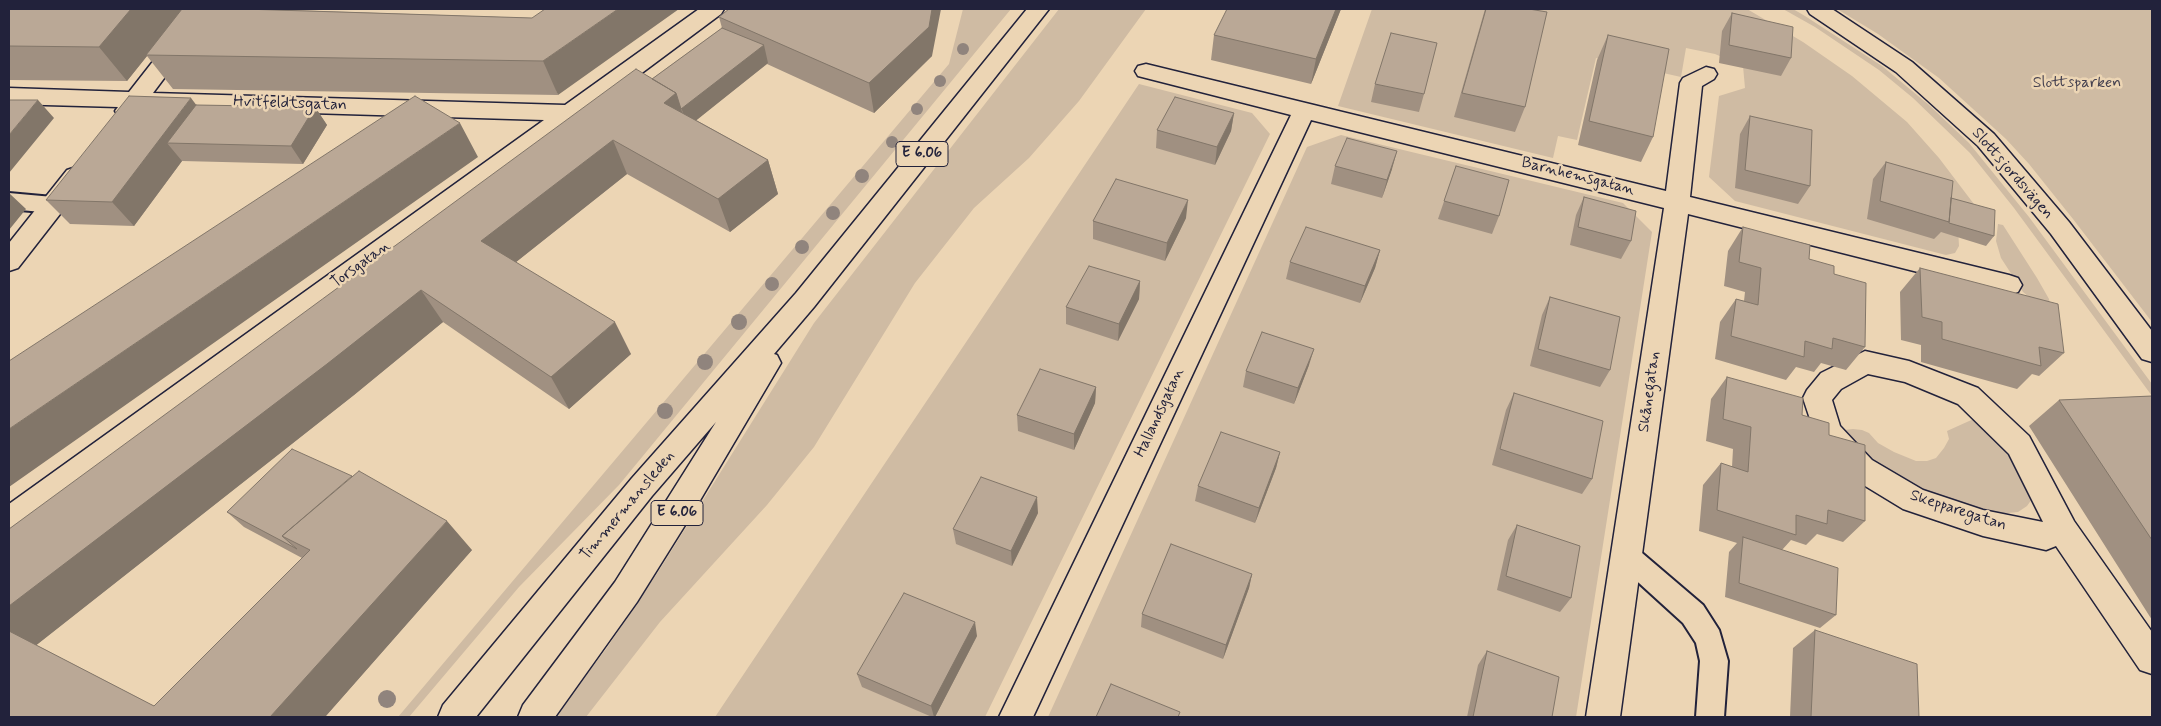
<!DOCTYPE html>
<html>
<head>
<meta charset="utf-8">
<style>
  body { margin:0 }
  #map { position:relative; width:2161px; height:726px; overflow:hidden; background:#ecd5b4; font-family:Mynerve,sans-serif }
  canvas { display:block }
  .frame { position:absolute; inset:0; border:10px solid #22223b; pointer-events:none }
</style>
</head>
<body>
<div id="map">
<canvas width="2161" height="726"></canvas>
<div class="frame"></div>
</div>
<script>
const context = document.querySelector('canvas').getContext('2d');
context.lineJoin = 'round';
function paint(path, color) { context.fillStyle = color; context.fill(path, 'evenodd'); }
const shape = rows => new Path2D(rows.map(r => 'M' + r).join(''));
function strokePath(path, color, width, dash) { context.strokeStyle = color; context.lineWidth = width; context.lineCap = dash ? 'butt' : 'round'; context.setLineDash(dash || []); context.stroke(path); }
function drawText(font, color, halo, rows, align = 'center') {
  context.font = font + ' Mynerve,sans-serif'; context.lineWidth = 5; context.setLineDash([]); context.textBaseline = 'middle'; context.strokeStyle = halo; context.fillStyle = color; for (const [text, x, y, turn = 0] of rows) {
    context.save(); context.translate(x, y); context.rotate((+turn || 0) * Math.PI / 180); context.textAlign = isNaN(turn) ? turn : align; if (halo) context.strokeText(text, 0, 0); context.fillText(text, 0, 0); context.restore();
  }
}
const green = shape([
  [963,9,1011,9,619,485,519,587,409,717,398,717,949,64],
  [1059,9,1146,9,1079,101,1029,158,974,208,915,283,814,447,767,505,660,622,586,717,554,717,606,649,658,572,814,323],
  [1372,9,1747,9,1803,42,1852,76,1907,122,1939,158,1983,216,1957,210,1959,246,1955,253,1946,255,1735,201,1709,177,1719,96,1745,88,1743,66,1715,54,1686,48,1681,77,1596,58,1577,140,1558,136,1553,158,1338,106],
  [1783,9,1793,9,1805,16,1882,66,1929,105,1969,143,2029,217,2152,384,2152,396,2014,208,1970,153,1913,98,1879,70,1815,27],
  [1837,9,2152,9,2152,322,2073,219,2029,164,2006,139,1939,78,1878,34],
  [1139,84,1252,113,1270,134,985,717,715,717],
  [1341,135,1623,203,1652,232,1576,717,1048,717,1307,147],
  [1998,224,2003,225,2037,278,2049,299,2050,305,2034,301,2023,292,2001,258,1996,241],
  [1978,417,2001,430,2032,499,2027,506,2018,512,1998,514,1981,511,1893,481,1842,433,1844,430,1853,429,1862,430,1869,433,1878,443,1894,452,1916,461,1927,461,1936,458,1944,448,1949,439,1947,431]
]);
const service = shape([
  [9,193,53,197,61,200,64,205,61,210,53,213,9,209,9,193],
  [1626,543,1635,547,1703,605,1719,630,1728,661,1724,717,1696,717,1700,661,1696,643,1683,623,1617,563,1613,555,1617,547,1626,543]
]);
const minor = shape([
  [194,9,216,9,153,93,565,105,699,9,724,9,721,14,580,119,20,530,9,534,9,504,544,120,142,108,135,116,127,119,119,116,115,111,118,107,9,104,9,88,129,92,194,9],
  [1146,64,1666,191,1680,83,1683,78,1706,67,1714,69,1717,74,1714,79,1702,86,1690,197,2009,275,2018,278,2022,285,2018,292,2009,295,1688,214,1620,717,1586,717,1664,208,1311,120,1033,717,999,717,1291,115,1138,76,1135,71,1138,66,1146,64],
  [76,167,85,170,88,176,85,182,18,268,9,271,9,243,67,170,76,167],
  [1865,351,1909,361,1978,388,2029,436,2074,521,2152,632,2152,674,2140,670,2056,546,2046,550,1983,536,1903,509,1852,478,1817,440,1803,398,1807,390,1821,373,1865,351],
  [1868,374,1905,382,1958,404,2009,454,2043,522,1983,510,1923,490,1872,460,1840,426,1832,400,1841,389,1868,374]
]);
const secondary = shape([
  [1807,9,1832,9,1912,62,1994,134,2069,222,2152,331,2152,362,2142,359,2051,234,1978,146,1896,72,1810,14,1807,9]
]);
const trunk = shape([
  [1027,9,1049,9,814,307,774,354,777,355,781,363,692,514,637,602,555,717,518,717,523,705,615,582,716,422,652,496,476,717,438,717,443,705,632,478,796,293,1027,9]
]);
const trees = [
  [963,49,6],
  [940,81,6],
  [917,109,6],
  [892,142,6],
  [862,176,7],
  [833,213,7],
  [802,247,7],
  [772,284,7],
  [739,322,8],
  [705,362,8],
  [665,411,8],
  [387,699,9]
];
const wall = shape([
  [9,9,290,9,289,10,532,18,558,95,173,89,147,56,127,81,9,80],
  [1341,9,1311,84,1211,60,1214,35],
  [1485,9,1525,107,1515,132,1454,117],
  [1732,13,1791,58,1781,76,1719,63,1722,31],
  [719,17,932,56,874,113,767,64,696,120,768,160,778,194,730,232,627,174,516,262,631,354,569,409,443,322,354,395,36,645,154,706,302,558,244,527,227,512,472,550,325,717,9,717,9,529,652,79,722,28],
  [1608,35,1653,137,1641,162,1578,145,1597,60],
  [1375,84,1424,94,1419,112,1371,102],
  [196,105,315,107,327,125,303,164,182,161,134,226,70,224,46,200],
  [1234,113,1231,131,1215,165,1156,148,1157,130],
  [1750,116,1810,186,1798,204,1735,188,1740,134],
  [1886,162,1951,198,1994,236,1986,246,1941,232,1934,239,1867,219,1873,179],
  [1335,166,1392,169,1382,198,1331,184],
  [1456,166,1499,216,1492,234,1438,219],
  [1584,197,1631,241,1621,259,1570,245,1576,215],
  [1186,218,1165,261,1093,239,1093,221],
  [1743,227,1809,259,1834,274,1865,347,1846,370,1821,363,1814,372,1796,367,1786,380,1715,359,1720,322,1736,299,1744,301,1745,292,1724,286,1728,251],
  [1380,250,1375,268,1360,303,1286,279,1290,262],
  [1920,268,2064,353,2039,376,2032,374,2017,389,1921,362,1921,345,1901,340,1900,292],
  [1140,281,1139,299,1118,341,1066,324,1066,307],
  [1550,297,1610,370,1600,387,1530,366,1542,315],
  [1309,365,1294,404,1243,387,1246,371],
  [1727,377,1802,415,1829,435,1865,521,1843,542,1817,534,1806,545,1791,540,1782,550,1836,615,1820,628,1725,597,1729,552,1737,543,1699,531,1703,485,1721,463,1732,467,1733,449,1706,441,1711,399],
  [1096,387,1095,403,1074,450,1018,431,1017,415],
  [1514,393,1592,479,1582,494,1492,465,1506,410],
  [2152,396,2152,620,2029,426,2059,400],
  [1280,452,1276,468,1255,523,1195,501,1198,486],
  [1038,513,1012,566,956,544,953,529],
  [1517,525,1571,598,1560,612,1497,590,1508,540],
  [1252,574,1249,588,1223,659,1141,627,1142,614],
  [1815,630,1919,717,1790,717,1793,648],
  [977,636,935,717,932,717,862,687,857,674],
  [1487,651,1552,717,1467,717,1478,665]
]);
const shadedWall = shape([
  [131,9,184,9,146,55,147,56,127,81,99,47],
  [243,9,290,9,266,43],
  [618,9,679,9,558,95,543,61],
  [932,9,941,9,932,56,874,113,869,83],
  [1336,9,1341,9,1311,84,1316,59],
  [764,45,768,63,688,127,681,109],
  [676,93,688,127,664,103],
  [191,98,210,123,167,143,182,161,134,226,112,202],
  [38,100,54,118,9,173,9,135],
  [315,107,327,125,303,164,291,146],
  [1234,113,1231,131,1215,165,1217,147],
  [460,123,478,157,9,487,9,429],
  [613,140,627,174,501,274,481,241],
  [1397,151,1392,169,1382,198,1387,180],
  [768,160,778,194,730,232,718,199],
  [9,193,26,209,9,230],
  [1188,200,1186,218,1165,261,1167,243],
  [1380,250,1375,268,1360,303,1365,286],
  [1140,281,1139,299,1118,341,1119,324],
  [421,290,443,322,354,395,34,647,9,633,9,606],
  [615,322,631,354,569,409,551,377],
  [1314,349,1309,365,1294,404,1298,388],
  [1096,387,1095,403,1074,450,1074,434],
  [1280,452,1276,468,1255,523,1259,508],
  [1037,497,1038,513,1012,566,1011,551],
  [447,521,472,550,325,717,270,717],
  [1252,574,1249,588,1223,659,1226,645],
  [975,622,977,636,935,717,934,717,931,706]
]);
const building = shape([
  [9,9,131,9,99,47,9,46,9,9],
  [182,9,243,9,532,18,545,9,618,9,543,61,146,55,182,9],
  [729,9,932,9,929,27,869,83,719,17,729,9],
  [1227,9,1336,9,1316,59,1214,35,1227,9],
  [1486,9,1529,9,1547,12,1525,107,1462,93,1486,9],
  [1732,13,1793,27,1791,58,1729,45,1732,13],
  [722,28,764,45,681,109,676,93,652,79,722,28],
  [1391,33,1437,43,1424,94,1375,84,1391,33],
  [1608,35,1669,49,1653,137,1589,121,1608,35],
  [636,69,676,93,664,103,768,160,718,199,613,140,481,241,615,322,551,377,421,290,327,364,9,606,9,529,636,69],
  [129,96,191,98,112,202,46,200,129,96],
  [415,96,460,123,9,429,9,361,415,96],
  [1175,97,1234,113,1217,147,1157,130,1175,97],
  [9,100,38,100,9,135,9,100],
  [196,105,315,107,291,146,167,143,196,105],
  [1750,116,1812,130,1810,186,1745,170,1750,116],
  [1347,138,1397,151,1387,180,1335,166,1347,138],
  [1886,162,1953,181,1949,222,1880,201,1886,162],
  [1456,166,1509,180,1499,216,1444,201,1456,166],
  [1116,179,1188,200,1167,243,1093,221,1116,179],
  [1584,197,1636,211,1631,241,1578,227,1584,197],
  [1951,198,1995,210,1994,236,1949,223,1951,198],
  [1306,227,1380,250,1365,286,1290,262,1306,227],
  [1743,227,1810,245,1809,259,1834,266,1834,274,1866,283,1865,347,1833,338,1832,349,1805,341,1804,357,1731,336,1736,299,1758,305,1761,268,1739,262,1743,227],
  [1089,266,1140,281,1119,324,1066,307,1089,266],
  [1920,268,2058,304,2064,353,2039,347,2041,366,1942,339,1942,322,1922,317,1920,268],
  [1550,297,1620,317,1610,370,1538,349,1550,297],
  [1262,332,1314,349,1298,388,1246,371,1262,332],
  [1040,369,1096,387,1074,434,1017,415,1040,369],
  [1727,377,1803,398,1802,415,1829,423,1829,435,1865,445,1865,521,1828,510,1827,524,1796,515,1796,535,1717,510,1721,463,1748,472,1751,427,1723,419,1727,377],
  [1514,393,1603,421,1592,479,1500,449,1514,393],
  [2152,396,2152,540,2059,400,2152,396],
  [1221,432,1280,452,1259,508,1198,486,1221,432],
  [292,449,352,476,282,536,297,549,227,512,292,449],
  [359,471,447,521,270,717,9,717,9,631,154,706,310,550,282,536,359,471],
  [981,477,1037,497,1011,551,953,529,981,477],
  [1517,525,1580,546,1571,598,1506,576,1517,525],
  [1743,537,1838,568,1836,615,1739,583,1743,537],
  [1171,544,1252,574,1226,645,1142,614,1171,544],
  [904,593,975,622,931,706,857,674,904,593],
  [1815,630,1917,664,1919,717,1811,717,1815,630],
  [1487,651,1559,677,1552,717,1473,717,1487,651],
  [1111,684,1180,712,1178,717,1096,717,1111,684]
]);
const shields = [
  [922,154,52],
  [677,513,52]
];
const shieldNames = [
  ["E 6.06",922,154],
  ["E 6.06",677,513]
];
const parkNames = [
  ["Slottsparken",2077,84]
];
const streetNames = [
  ["Hvitfeldtsgatan",290,104,2],
  ["Slottsjordsvägen",2012,174,49],
  ["Barnhemsgatan",1578,177,14],
  ["Torsgatan",361,265,-36],
  ["Skånegatan",1650,392,-82],
  ["Hallandsgatan",1160,413,-65],
  ["Timmermansleden",628,506,-50],
  ["Skepparegatan",1958,511,18]
];
paint(green, '#cfbba3');
strokePath(service, '#22223b', 4);
strokePath(minor, '#22223b', 3);
strokePath(secondary, '#22223b', 3);
strokePath(trunk, '#22223b', 3);
paint(service, '#ecd5b4');
paint(minor, '#ecd5b4');
paint(secondary, '#ecd5b4');
paint(trunk, '#ecd5b4');
context.fillStyle = '#90847d';
for (const [x, y, r] of trees) { context.beginPath(); context.arc(x, y, r, 0, 2 * Math.PI); context.fill(); }
paint(wall, '#a09081');
paint(shadedWall, '#827669');
paint(building, '#baa896');
strokePath(building, '#827669', 1);
for (const [x, y, w] of shields) { const box = new Path2D(); box.roundRect(x - w / 2, y - 12.5, w, 25, 4); context.fillStyle = '#ecd5b4'; context.fill(box); strokePath(box, '#22223b', 1); }
drawText('bold 15px', '#22223b', null, shieldNames);
drawText('16px', '#454150', '#ecd5b4', parkNames);
drawText('16px', '#22223b', '#ecd5b4', streetNames);
</script>
</body>
</html>
